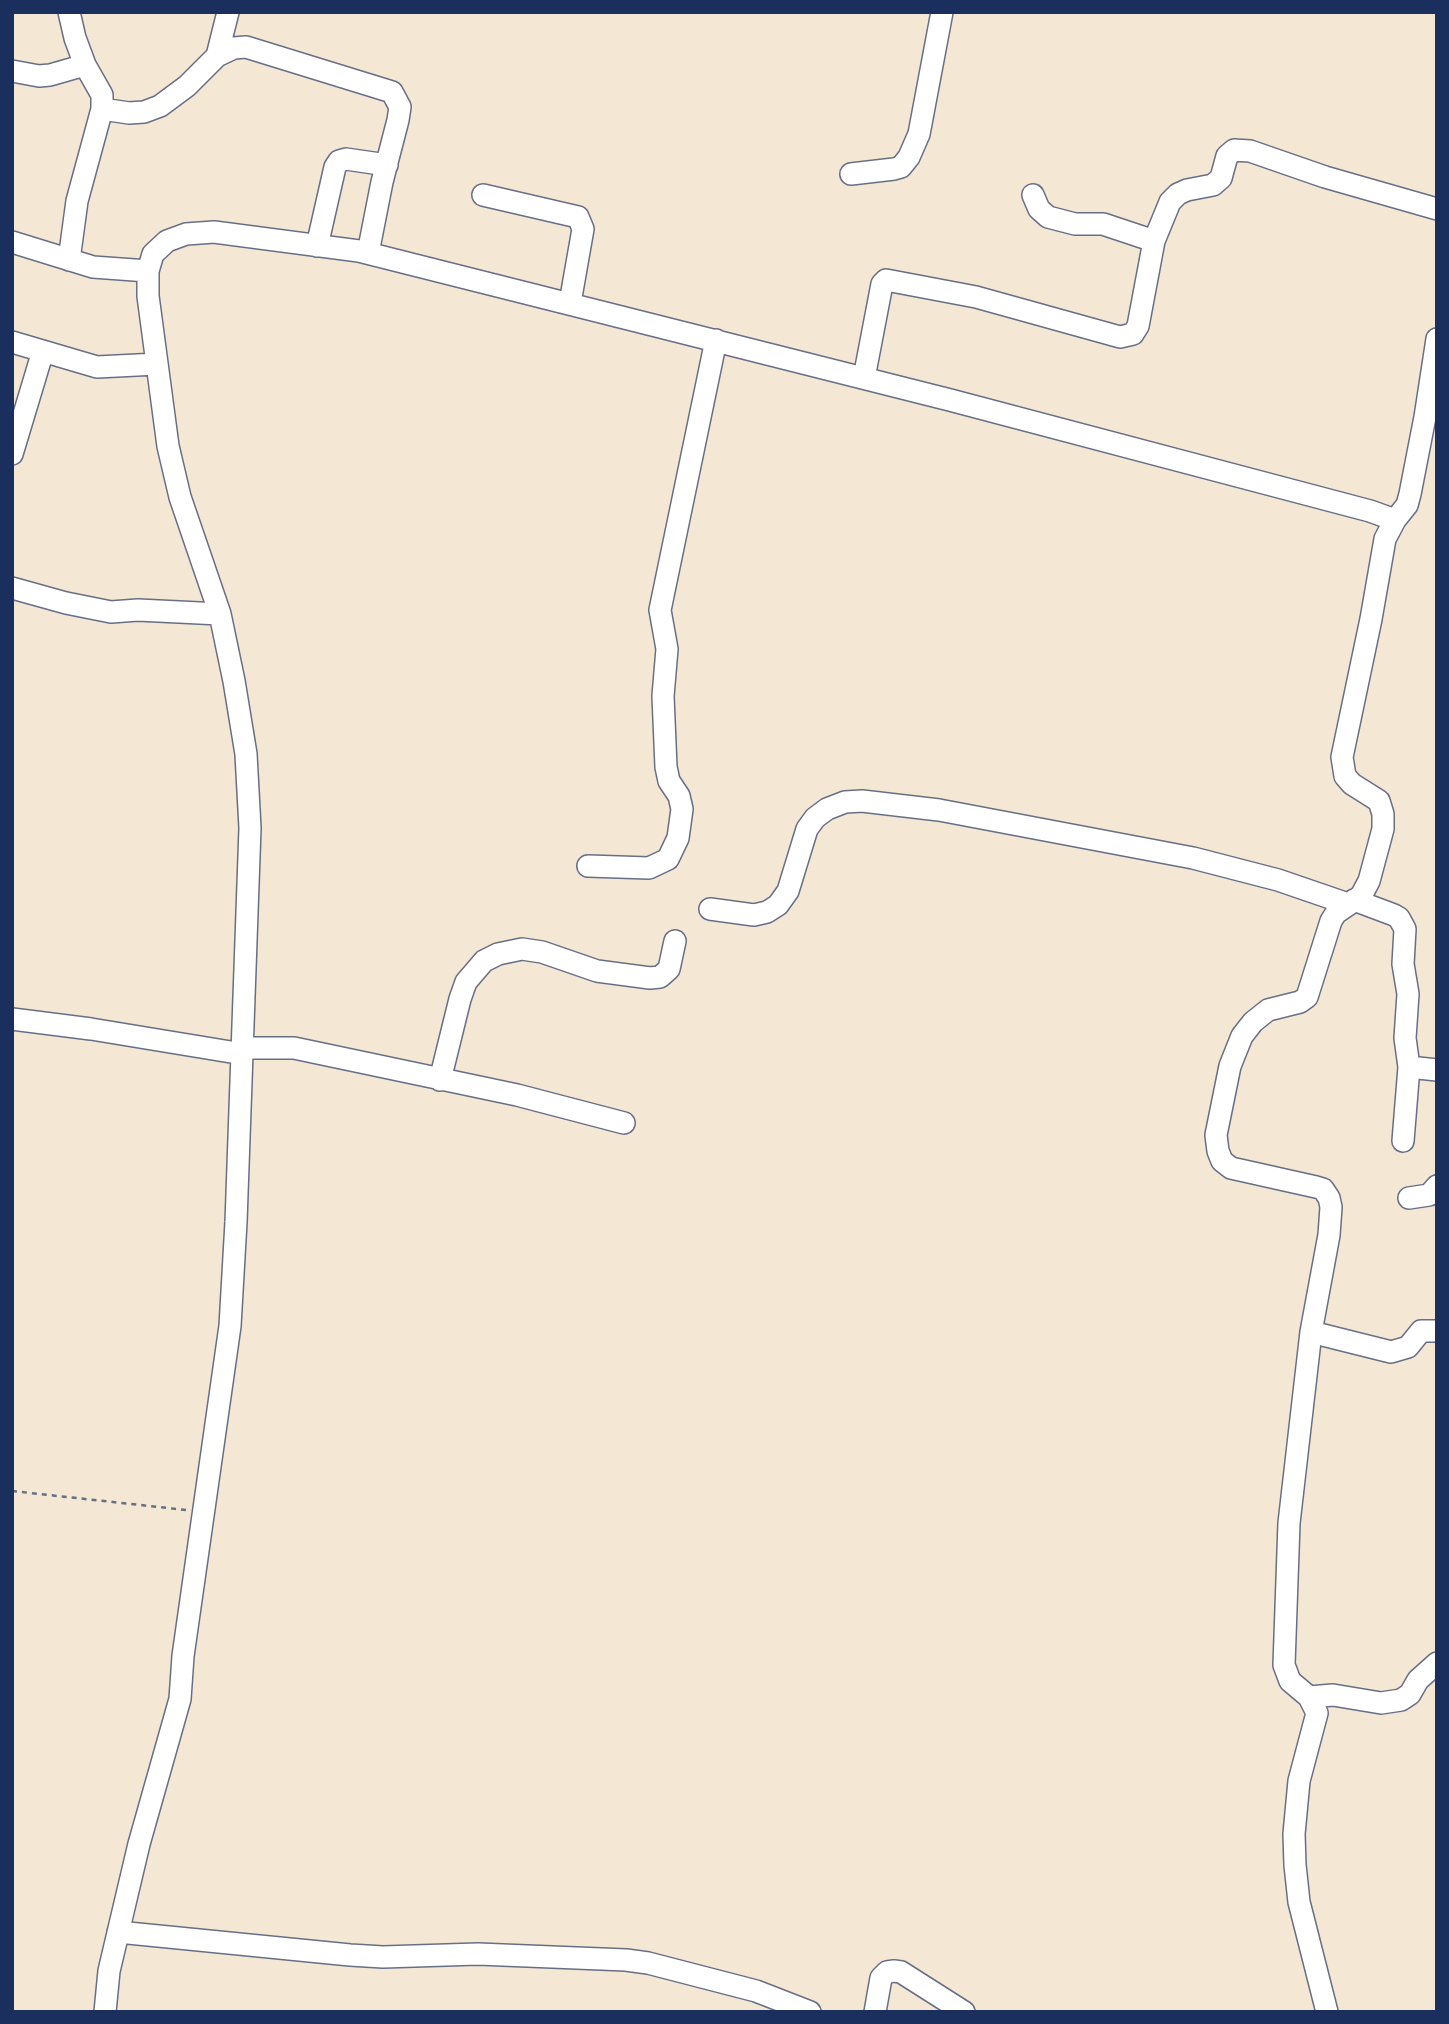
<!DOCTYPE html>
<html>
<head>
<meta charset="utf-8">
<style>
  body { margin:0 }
  #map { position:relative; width:1449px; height:2024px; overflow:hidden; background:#f4e7d4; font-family:"Shantell Sans",sans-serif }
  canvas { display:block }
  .frame { position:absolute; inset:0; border:14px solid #1b2f5e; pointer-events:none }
</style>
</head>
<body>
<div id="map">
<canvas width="1449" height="2024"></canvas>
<div class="frame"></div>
</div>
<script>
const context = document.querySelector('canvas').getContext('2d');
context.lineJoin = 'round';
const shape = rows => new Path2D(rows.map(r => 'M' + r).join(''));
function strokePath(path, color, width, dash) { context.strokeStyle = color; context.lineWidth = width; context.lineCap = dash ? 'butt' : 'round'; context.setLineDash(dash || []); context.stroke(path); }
const path = shape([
  [12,1491,186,1510]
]);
const minor = shape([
  [69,12,75,38,85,65,102,95,102,109,77,201,69,260],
  [217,56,228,12],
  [12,71,39,76,50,75,85,65],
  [102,109,129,113,144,112,160,106,187,86,217,56,234,48,246,47,392,92,400,107,398,120,382,182,368,253],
  [851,174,894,169,901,167,909,157,919,134,942,12],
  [483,195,578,217,583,229,570,303],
  [1033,195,1039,209,1048,217,1075,224,1103,224,1154,241],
  [12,242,93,267,148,271],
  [317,246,335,167,339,161,346,159,387,165],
  [12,342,97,367,157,364],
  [864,378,882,284,886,280,976,297,1120,337,1133,334,1138,326,1154,241,1170,202,1178,194,1187,190,1213,185,1221,178,1227,156,1234,150,1250,151,1325,177,1437,209],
  [12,454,43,351],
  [12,588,66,603,111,612,138,610,220,614],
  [588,866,649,868,668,859,678,838,682,809,679,796,669,781,666,767,663,696,667,649,660,610,716,340],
  [1354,900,1394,915,1399,918,1405,929,1403,964,1408,994,1405,1038,1409,1067,1403,1141],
  [710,909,754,915,767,912,778,905,788,891,807,829,815,818,827,809,845,802,862,801,939,810,1193,858,1278,880,1348,904],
  [12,1019,91,1029,243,1054],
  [243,1048,294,1048,517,1095,624,1123],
  [1409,1067,1437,1070],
  [440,1080,460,999,466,982,484,961,498,954,522,949,542,952,597,971,650,978,660,977,669,969,675,941],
  [1409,1198,1429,1195,1437,1186],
  [1311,1332,1391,1352,1408,1347,1421,1331,1437,1331],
  [1309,1697,1333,1695,1381,1703,1401,1700,1410,1694,1418,1680,1437,1663],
  [118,1932,350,1955,383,1957,478,1954,626,1960,648,1963,756,1991,810,2012],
  [105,2012,109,1971,139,1844,180,1699,183,1656,230,1326,236,1222,250,828,246,754,234,681,220,614,180,497,168,446,148,296,148,271,153,254,167,241,186,234,214,232,359,251,950,400,1370,511,1395,520],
  [875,2012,881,1978,887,1972,894,1971,901,1972,964,2012],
  [1327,2012,1299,1902,1295,1865,1294,1834,1299,1781,1317,1713,1309,1697,1290,1681,1284,1665,1289,1523,1311,1332,1329,1235,1331,1207,1329,1198,1323,1189,1316,1187,1231,1168,1222,1161,1218,1151,1216,1135,1230,1066,1242,1036,1253,1022,1268,1010,1300,1002,1307,997,1331,921,1336,913,1361,896,1369,881,1383,829,1383,814,1379,801,1352,784,1345,776,1342,757,1371,619,1385,539,1395,520,1407,505,1410,494,1425,417,1437,339]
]);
strokePath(minor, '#676f87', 24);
strokePath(path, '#676f87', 2.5, [5, 5]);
strokePath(minor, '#fff', 21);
</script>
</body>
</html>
